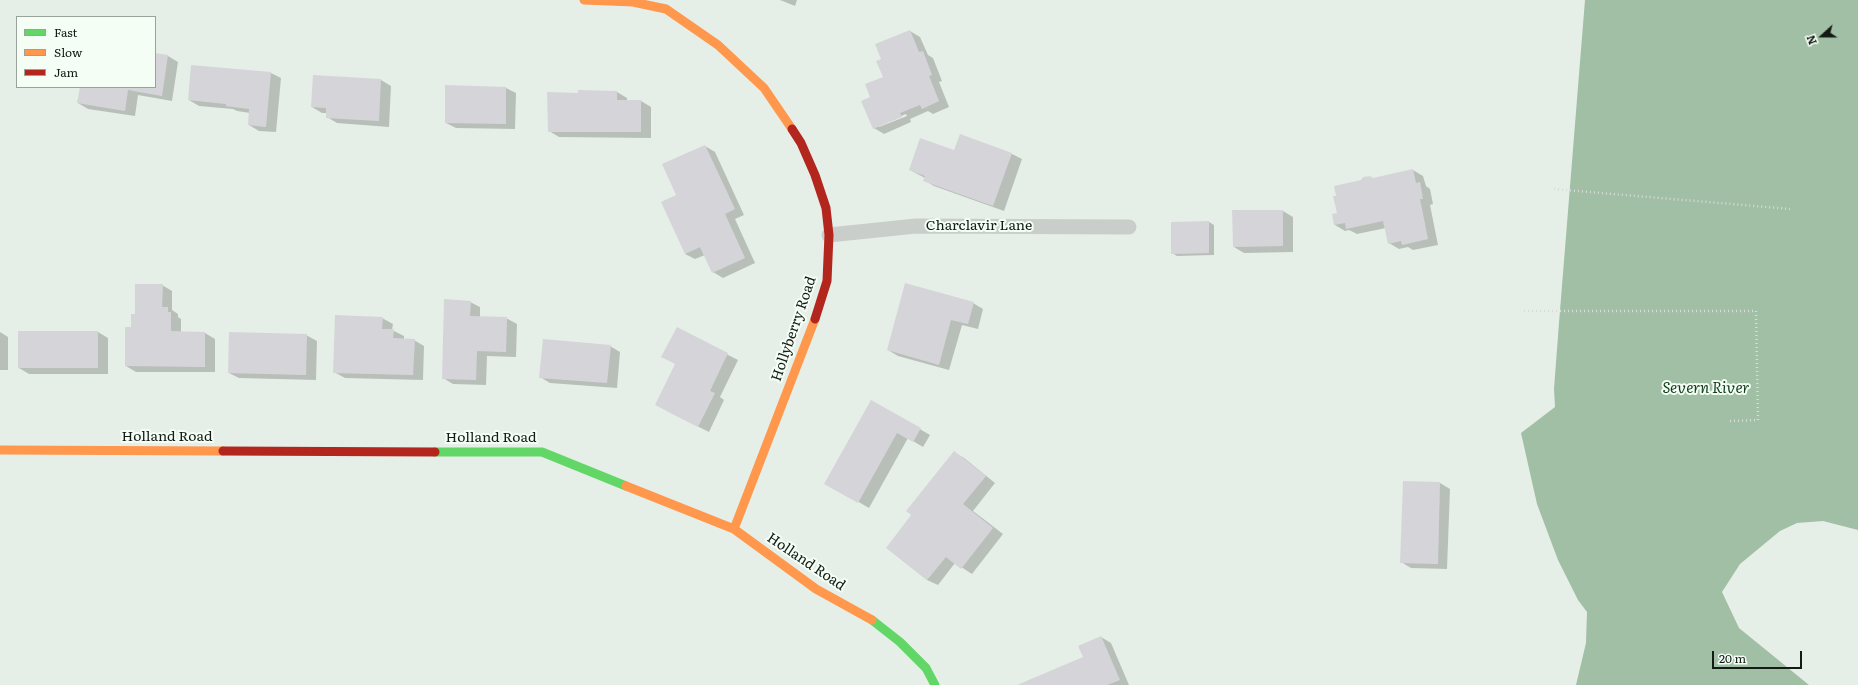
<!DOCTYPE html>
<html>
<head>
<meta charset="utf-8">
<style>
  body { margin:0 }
  #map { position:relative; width:1858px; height:685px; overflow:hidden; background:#e6efe7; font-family:Literata,serif }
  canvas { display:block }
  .legend { position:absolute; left:16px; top:16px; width:140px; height:72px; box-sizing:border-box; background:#f4fef5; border:1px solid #9aa39b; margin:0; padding:5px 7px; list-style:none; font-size:12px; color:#141a15 }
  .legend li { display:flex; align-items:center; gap:8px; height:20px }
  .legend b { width:20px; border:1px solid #9aa39b }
  .north { position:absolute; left:1802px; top:16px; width:40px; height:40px; -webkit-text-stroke:3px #f4fef5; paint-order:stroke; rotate:249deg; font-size:11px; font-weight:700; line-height:16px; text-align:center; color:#141a15 }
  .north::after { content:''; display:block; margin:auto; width:14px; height:18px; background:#141a15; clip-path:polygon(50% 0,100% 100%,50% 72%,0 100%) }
  .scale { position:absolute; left:1712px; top:651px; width:90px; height:18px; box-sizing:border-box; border:2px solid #141a15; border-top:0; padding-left:5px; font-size:12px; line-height:14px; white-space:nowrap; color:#141a15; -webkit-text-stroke:3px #f4fef5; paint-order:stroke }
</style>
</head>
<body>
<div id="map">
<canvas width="1858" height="685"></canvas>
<ul class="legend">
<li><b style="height:5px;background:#63d668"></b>Fast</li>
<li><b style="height:5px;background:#ff974d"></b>Slow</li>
<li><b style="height:5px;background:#b3261e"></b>Jam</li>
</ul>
<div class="north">N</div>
<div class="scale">20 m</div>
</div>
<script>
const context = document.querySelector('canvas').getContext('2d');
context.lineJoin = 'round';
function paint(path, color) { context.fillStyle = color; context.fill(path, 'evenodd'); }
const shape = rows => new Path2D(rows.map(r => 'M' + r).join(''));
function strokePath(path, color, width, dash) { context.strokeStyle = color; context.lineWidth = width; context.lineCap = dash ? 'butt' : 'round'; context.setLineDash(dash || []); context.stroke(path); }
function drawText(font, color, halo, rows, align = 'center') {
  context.font = font + ' Literata,serif'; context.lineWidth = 4; context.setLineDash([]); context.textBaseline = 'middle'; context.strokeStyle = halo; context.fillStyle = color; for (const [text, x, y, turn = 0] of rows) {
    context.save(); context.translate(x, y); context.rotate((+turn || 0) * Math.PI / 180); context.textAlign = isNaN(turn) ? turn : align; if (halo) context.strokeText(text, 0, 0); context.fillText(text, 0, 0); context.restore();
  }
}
const water = shape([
  [1585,0,1858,0,1858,530,1823,521,1797,523,1780,531,1740,564,1722,592,1739,628,1809,685,1576,685,1586,643,1587,612,1578,600,1558,560,1537,504,1521,433,1555,407,1554,389,1559,323]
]);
const shadow = shape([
  [780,0,797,0,795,6],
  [910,31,920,37,928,55,933,58,942,81,939,82,949,107,933,114,928,111,910,119,911,122,884,134,874,128,871,98,884,78,883,59],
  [906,114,907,116,879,127,879,125],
  [155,54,168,56,178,62,172,101,138,95,135,116,88,109,78,103,81,87,155,87],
  [192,66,271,73,281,78,276,132,259,131,249,125,250,113,237,111,233,109,199,106,189,100],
  [381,80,391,86,389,127,337,123,327,117,327,113,322,113,312,107],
  [506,88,516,93,515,129,456,128,446,123],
  [617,92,627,98,627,101,641,101,651,107,651,138,559,137,549,131,579,94],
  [705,146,715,152,744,215,735,219,755,263,723,278,713,272,705,255,695,259,685,254],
  [955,151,1012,154,1022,159,1004,211,934,186,924,180,925,178,910,170],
  [1413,170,1423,176,1426,186,1430,189,1433,204,1430,205,1438,245,1413,250,1408,247,1399,249,1389,243,1386,228,1357,234,1349,230,1345,231,1335,225,1333,215,1338,214,1373,179],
  [1283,211,1293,217,1293,252,1244,253,1234,247],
  [1209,222,1214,225,1214,255,1177,256,1172,253],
  [162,285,172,291,172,310,178,314,178,317,181,319,181,332,205,333,215,339,215,372,136,372,126,366,132,328,136,315],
  [470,302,480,307,480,317,506,318,517,324,516,357,487,356,486,385,453,384,443,378],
  [973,303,983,309,978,329,962,325,949,370,898,356,888,350],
  [382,318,393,324,392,330,404,336,404,339,414,340,424,346,423,380,345,378,334,372],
  [677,329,738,360,720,397,724,400,709,432,667,411,676,364],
  [0,332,8,337,8,370,0,370],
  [98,332,108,338,108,374,29,374,19,368],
  [306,335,317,341,316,380,239,378,229,373],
  [610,346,620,352,617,388,550,383,540,377],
  [872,401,930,435,923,447,908,438,869,508,826,483],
  [954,452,964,458,995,483,973,511,1003,534,972,574,955,563,938,585,927,580,887,548,912,515],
  [1404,482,1440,483,1450,489,1447,569,1411,568,1401,562],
  [1101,637,1111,643,1129,685,1020,685,1084,658]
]);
const building = shape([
  [910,30,919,52,923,51,932,75,929,76,939,101,922,109,920,105,900,113,902,117,873,129,861,101,870,97,865,84,883,77,876,61,881,59,875,44],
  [155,53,168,55,162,96,128,90,125,111,77,103,80,87,155,87],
  [191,65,271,72,266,127,248,125,249,109,226,106,226,104,188,100],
  [313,75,381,79,379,121,326,118,326,108,311,107],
  [445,85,506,87,506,124,445,123],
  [578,90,617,91,617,100,641,100,641,132,548,132,547,92,578,93],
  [960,134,1012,153,993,206,923,181,925,176,909,170,920,138,954,150],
  [705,145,735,209,725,214,745,258,712,273,700,247,685,254,661,202,676,195,662,164],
  [1413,169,1416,183,1420,182,1423,199,1420,199,1428,239,1402,245,1401,241,1388,244,1383,221,1346,229,1345,223,1334,225,1332,214,1337,213,1333,196,1336,196,1334,186,1361,180,1363,177,1370,176,1373,178],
  [1232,210,1283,210,1283,246,1233,247],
  [1209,221,1209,253,1171,254,1171,222],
  [905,283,974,302,968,324,951,320,939,365,887,350],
  [135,284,163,284,162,307,168,307,168,312,171,312,171,331,205,332,205,367,125,366,125,327,131,327,131,314,135,314],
  [444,299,471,301,470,316,507,317,506,352,477,351,476,380,442,379],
  [335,315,383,317,382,329,394,329,393,338,415,339,413,375,333,373],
  [677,327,728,353,710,391,715,393,698,427,655,405,675,364,661,357],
  [18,331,98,331,98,368,18,368],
  [229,332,307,334,306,375,228,373],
  [543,339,611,345,607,383,539,378],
  [871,400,921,428,913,442,897,433,858,503,824,484],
  [954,451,986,476,963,504,993,528,961,569,946,557,927,580,886,548,911,515,906,511],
  [1403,481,1440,482,1438,564,1400,563],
  [1101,636,1120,680,1107,685,1017,685,1083,657,1078,646]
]);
const path = shape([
  [1554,189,1790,209],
  [1524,311,1756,311,1758,420,1729,421]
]);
const lane = shape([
  [829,235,916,226,1129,227]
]);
const fast = shape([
  [435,452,542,452,626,486],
  [872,620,900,642,926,668,935,685]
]);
const slow = shape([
  [584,0,633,2,666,9,718,45,764,88,792,129],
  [0,450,223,451],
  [626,486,734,529,816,589,872,620],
  [734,529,815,319]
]);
const jam = shape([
  [792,129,801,143,815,175,826,208,829,235,827,281,815,319],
  [223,451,435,452]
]);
const streetNames = [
  ["Charclavir Lane",979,226],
  ["Hollyberry Road",794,329,-71],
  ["Holland Road",167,437],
  ["Holland Road",491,438],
  ["Holland Road",806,562,34]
];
const waterNames = [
  ["Severn River",1706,389]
];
paint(water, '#a0bfa4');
paint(shadow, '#0003');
paint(building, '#d5d5d9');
strokePath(path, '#dadcda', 2.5, [1, 3]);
strokePath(lane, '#caceca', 15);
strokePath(fast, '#63d668', 9);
strokePath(slow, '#ff974d', 9);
strokePath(jam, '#b3261e', 9);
drawText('14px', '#141a15', '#f4fef5', streetNames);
drawText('italic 15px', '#0e3c1a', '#f4fef5', waterNames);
</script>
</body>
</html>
